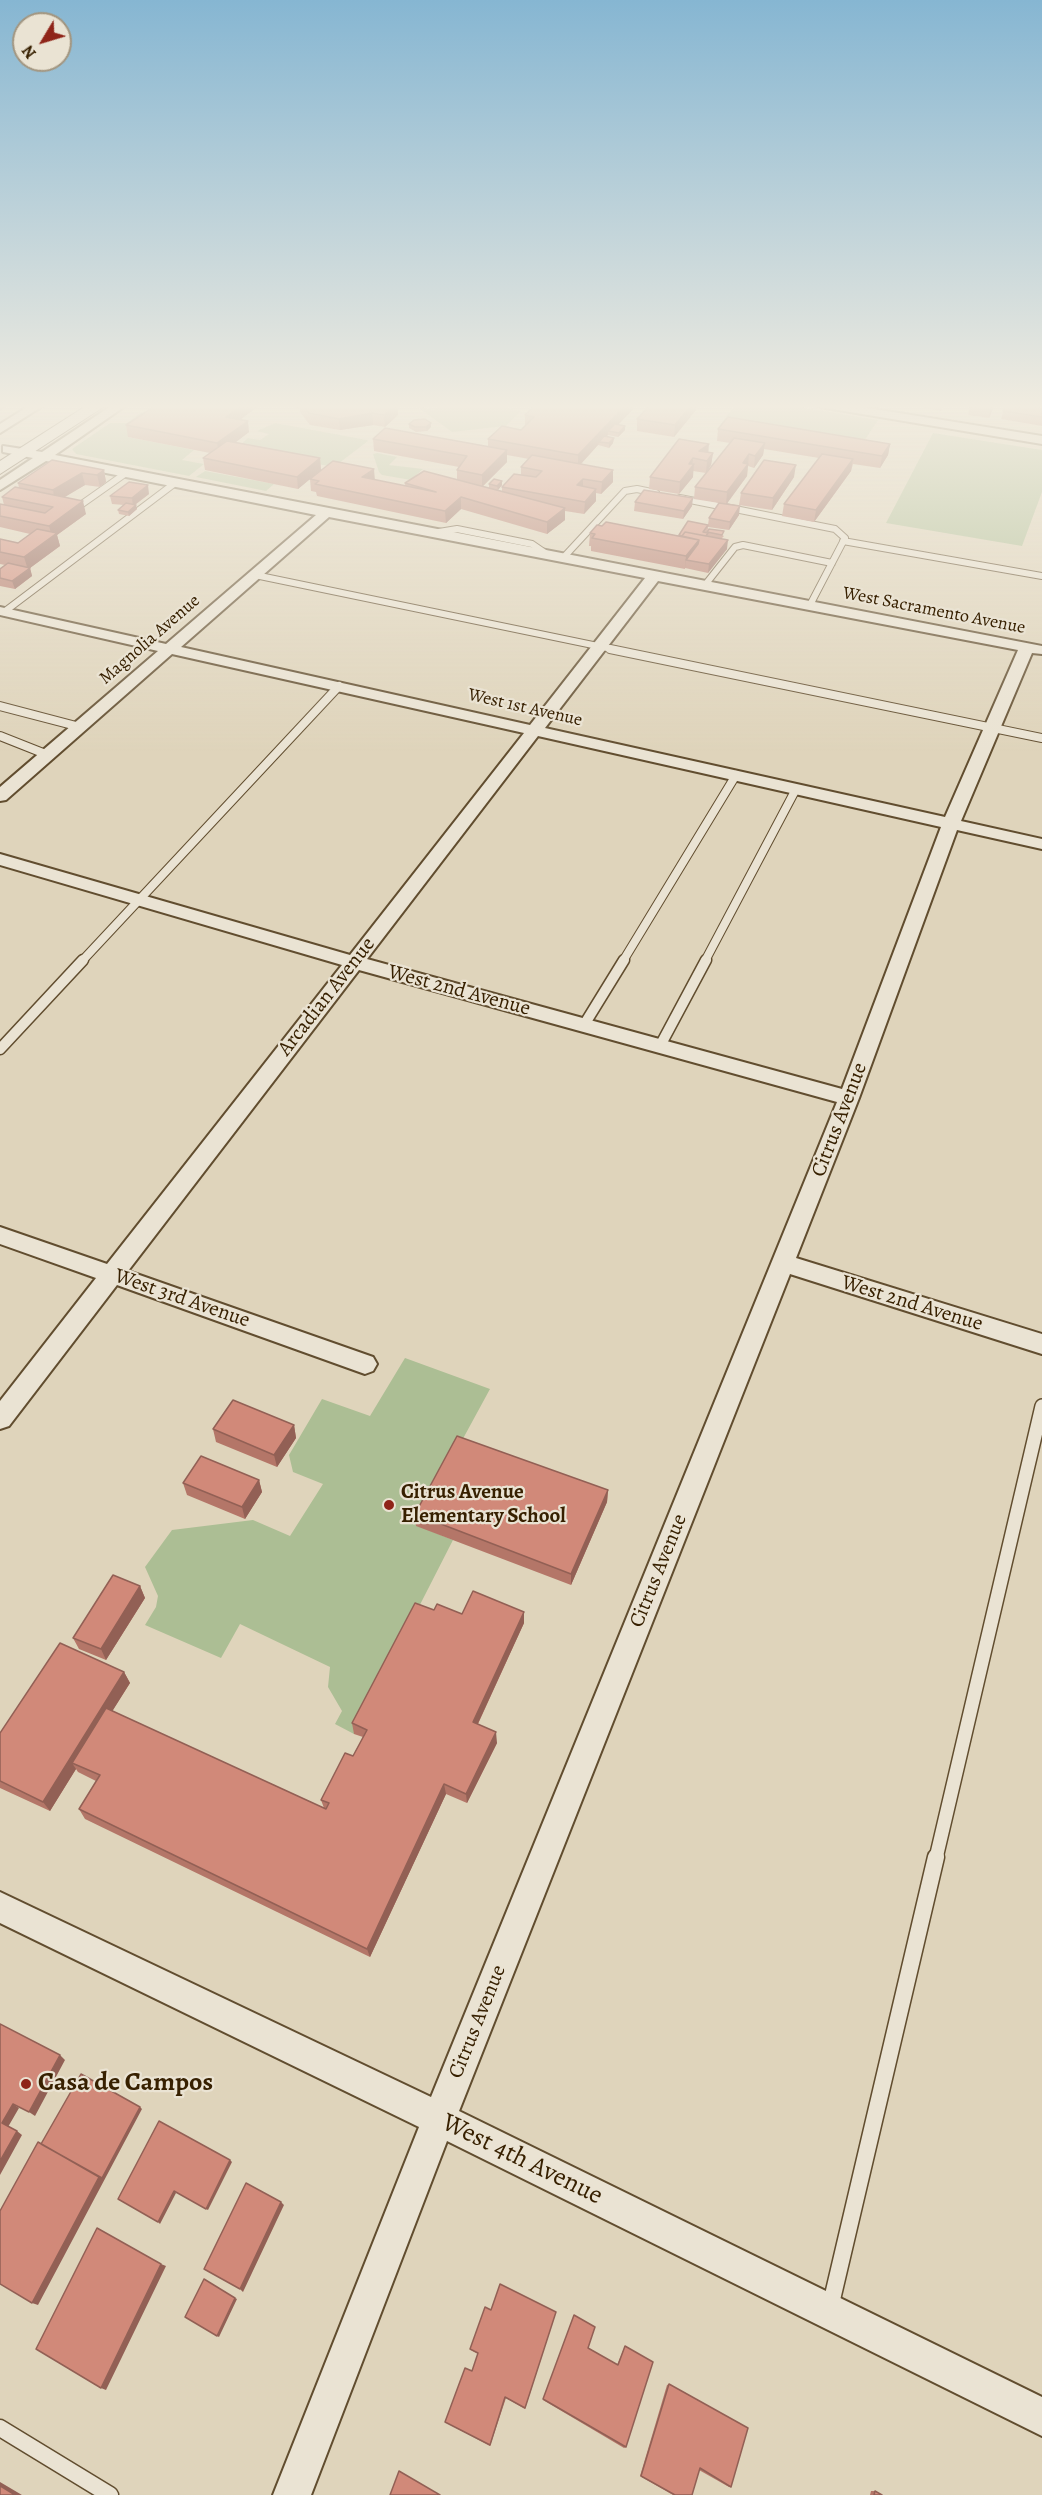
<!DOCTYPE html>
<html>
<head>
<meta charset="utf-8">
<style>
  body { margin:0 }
  #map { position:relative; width:1042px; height:2495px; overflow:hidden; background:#dfd4bb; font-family:Alegreya,serif }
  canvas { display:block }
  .north { position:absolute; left:12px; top:12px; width:60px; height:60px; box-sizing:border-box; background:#eae3d3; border:2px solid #a2957f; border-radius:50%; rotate:232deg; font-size:16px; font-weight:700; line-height:24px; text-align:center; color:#372000 }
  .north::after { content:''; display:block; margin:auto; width:21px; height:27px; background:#8f2418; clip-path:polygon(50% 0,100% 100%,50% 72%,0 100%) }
</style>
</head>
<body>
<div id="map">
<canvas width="1042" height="2495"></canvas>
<div class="north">N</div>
</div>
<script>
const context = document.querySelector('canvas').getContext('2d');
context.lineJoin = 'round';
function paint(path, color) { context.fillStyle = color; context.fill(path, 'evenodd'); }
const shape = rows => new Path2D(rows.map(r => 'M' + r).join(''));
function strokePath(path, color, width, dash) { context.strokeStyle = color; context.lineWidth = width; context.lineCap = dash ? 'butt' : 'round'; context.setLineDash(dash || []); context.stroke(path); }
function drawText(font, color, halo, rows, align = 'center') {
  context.font = font + ' Alegreya,serif'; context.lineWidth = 4.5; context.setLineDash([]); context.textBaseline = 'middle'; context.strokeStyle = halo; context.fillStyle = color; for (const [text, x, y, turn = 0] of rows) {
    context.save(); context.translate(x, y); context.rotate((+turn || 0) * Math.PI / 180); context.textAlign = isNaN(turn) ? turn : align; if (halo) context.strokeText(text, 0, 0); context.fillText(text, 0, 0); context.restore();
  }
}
const green = shape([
  [441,404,491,404,521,411,506,426,452,432,416,406,434,410],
  [736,404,781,404,878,420,859,449,719,426],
  [147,412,161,414,128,437,194,450,182,460,204,464,189,476,76,454,72,449,110,423,127,423,140,413],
  [275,423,367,440,368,441,334,467,244,450,239,446,248,438,260,440,269,434,257,431],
  [933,433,1042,450,1042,492,1022,546,886,523],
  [377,453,397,457,389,465,423,469,411,480,382,475,379,472,373,454],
  [205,471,274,484,266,491,196,477],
  [405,1358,490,1389,416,1525,453,1540,354,1734,335,1724,342,1711,328,1687,330,1667,240,1624,221,1658,145,1625,156,1607,158,1596,145,1567,172,1530,253,1520,290,1536,323,1484,293,1472,289,1455,322,1399,370,1416]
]);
const laneFar4 = shape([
  [680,498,835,529,845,538,810,605],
  [82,504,126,473],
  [433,533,457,529,532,544,548,555],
  [843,541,1042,576],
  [563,558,625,491,637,489,656,493],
  [255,575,617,650],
  [705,585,735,547,743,545,832,563],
  [4,612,175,483]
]);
const laneFar3 = shape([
  [610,649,1042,738],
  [0,706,80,727],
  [0,736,48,755],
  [82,961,339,686],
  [623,961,736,775],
  [705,961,796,789]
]);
const laneFar2 = shape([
  [584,1025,624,960],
  [660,1046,706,960],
  [0,1049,83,960]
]);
const laneFar1 = shape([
  [936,1858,1042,1406]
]);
const lane = shape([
  [830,2308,936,1857],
  [0,2428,110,2495]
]);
const street = shape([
  [32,404,46,404,0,433,0,424,32,404],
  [114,404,128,404,55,455,1042,646,1042,654,1032,653,961,821,1042,839,1042,849,957,830,859,1098,796,1258,1042,1334,1042,1354,790,1274,459,2111,1042,2397,1042,2436,447,2141,311,2495,273,2495,419,2127,0,1923,0,1892,431,2097,837,1102,359,970,128,1271,373,1357,377,1364,373,1371,365,1374,117,1285,9,1426,0,1429,0,1401,96,1278,0,1244,0,1227,107,1264,342,965,0,865,0,854,350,955,524,733,172,654,6,800,0,801,0,787,158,651,0,615,0,607,166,644,316,515,46,461,0,490,0,480,33,458,3,452,3,446,42,452,114,404],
  [329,517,645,578,530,725,181,647,329,517],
  [658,581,1018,650,945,817,545,728,658,581],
  [538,736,941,827,842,1089,367,959,538,736],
  [814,404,843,404,1042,436,1042,444,820,407,814,404]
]);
const secondary = shape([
  [89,404,108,404,0,474,0,461,89,404]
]);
const wall = shape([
  [179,404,261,404,241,419,249,432,236,442,320,458,321,470,405,486,405,483,457,479,457,470,459,467,374,451,373,439,488,447,488,439,521,430,525,426,525,415,536,404,633,404,633,409,618,425,625,430,618,437,608,435,607,436,614,438,613,443,609,448,598,445,581,464,613,482,601,494,596,493,596,501,584,514,565,511,565,520,547,534,461,509,446,523,317,496,316,492,311,491,310,479,298,489,205,470,203,458,210,453,128,437,126,425,175,407],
  [507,455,529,459,521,467,521,475,502,487,502,491,498,490,502,485,502,481,489,484,489,488,483,486,507,462],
  [277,404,398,404,398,415,385,427,373,425,340,430,310,425,300,412,300,408],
  [651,404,697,404,696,410,674,437,637,431,637,419],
  [918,404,944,404,941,411,918,406],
  [995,404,989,418,968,415,970,407],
  [1019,408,1042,409,1042,426,1001,419,1003,411],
  [409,424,431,427,427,431,416,432,409,428],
  [718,429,890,444,888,455,880,468,853,464,851,471,814,522,782,516,784,504,819,458,764,449,763,455,754,468,748,466,747,476,726,504,739,515,729,530,708,527,708,529,706,533,707,533,709,529,724,536,721,539,727,549,708,573,685,568,685,569,591,551,591,546,589,546,590,533,679,536,708,525,709,518,719,503,694,499,695,487,730,443,717,441],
  [708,453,713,453,711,465,706,473,693,471,693,477,679,494,649,489,650,477],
  [52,460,104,470,106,482,100,487,85,485,64,497,86,514,57,535,60,546,30,568,32,576,15,589,0,586,0,569,5,565,0,564,0,539,18,543,30,534,0,527,0,504,4,505,2,497,19,488,18,483],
  [794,477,772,510,739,505,741,493],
  [149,494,135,505,137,509,129,516,119,514,118,510,124,505,112,504,110,496],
  [635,502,692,506,683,519,634,511],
  [294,1425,296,1438,277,1467,216,1442,213,1429],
  [259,1480,262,1492,245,1519,187,1495,183,1483],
  [608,1490,607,1502,571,1585,416,1526,415,1514],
  [140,1586,145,1598,106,1660,79,1649,73,1638],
  [434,1610,462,1614,524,1612,524,1623,478,1724,497,1743,467,1803,446,1794,370,1957,85,1819,79,1809,96,1781,78,1772,76,1769,50,1811,0,1788,0,1733,124,1672,130,1683,112,1711,324,1808,321,1800,353,1756,363,1737,354,1734,352,1723],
  [491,2310,556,2312,525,2409,506,2398,490,2446,445,2422,472,2371,478,2354,471,2350,470,2349],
  [574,2315,588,2348,617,2365,625,2346,626,2447,624,2448,543,2400],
  [669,2384,731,2487,729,2487,699,2470,692,2495,673,2495,640,2476,667,2385],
  [871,2491,875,2491,882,2495,870,2495]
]);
const shadedWall = shape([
  [4,404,12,404,0,411,0,407],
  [244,404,261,404,228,429,226,417],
  [397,404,398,404,398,415,385,427,384,415],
  [627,404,633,404,633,409,611,432,608,431,608,435,601,442,599,442,598,445,578,467,578,455],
  [692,404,697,404,696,410,674,437,675,425],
  [993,404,995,404,989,418,990,410],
  [372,413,373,425,340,430,339,419],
  [248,421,249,432,219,455,217,443],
  [431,423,431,427,427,431,426,427],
  [625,426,625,430,618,437,619,433],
  [614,438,613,443,609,448,609,443],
  [765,443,763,455,754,468,755,456],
  [709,444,708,456,699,451],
  [890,444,888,455,880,468,882,456],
  [507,450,507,462,482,487,482,475],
  [713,453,711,465,706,473,707,461],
  [749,454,747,476,726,505,727,492,743,463],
  [320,458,321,470,298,489,297,477],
  [693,458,692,466,694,464,693,477,679,494,680,482,689,464],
  [853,459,851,471,814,522,816,510],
  [796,465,794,477,772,510,773,498],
  [374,469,375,481,362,477],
  [104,470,106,482,100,487,97,475],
  [613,470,613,482,601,494,602,482],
  [82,473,85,485,55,503,53,490],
  [583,479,583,491,577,485],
  [502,481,502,485,498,490,497,486],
  [148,485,149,494,133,506,132,498],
  [596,489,596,501,584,514,585,502],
  [461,497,461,509,446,523,445,511],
  [693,498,692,506,683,519,684,511],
  [83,501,86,514,57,535,60,546,30,568,32,576,15,589,12,581,28,570,24,557,52,537,49,526],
  [136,505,137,509,129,516,128,512],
  [740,506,739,515,729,530,730,522],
  [565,508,565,520,547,534,547,522],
  [699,540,697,552,686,560,685,569,686,556],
  [728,540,727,549,708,573,709,564],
  [294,1425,296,1438,277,1467,274,1455],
  [259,1480,262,1492,245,1519,242,1507],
  [608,1490,607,1502,571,1585,571,1574],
  [140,1586,145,1598,106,1660,101,1649],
  [524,1612,524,1623,474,1732,473,1722],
  [124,1672,130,1683,78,1766,72,1763,76,1769,50,1811,43,1802],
  [496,1732,497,1743,467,1803,466,1794],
  [444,1784,446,1794,370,1957,367,1949],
  [60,2055,65,2060,35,2116,29,2112],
  [13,2104,19,2108,8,2127,2,2123],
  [140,2107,142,2109,38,2305,32,2303,99,2177],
  [17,2131,22,2135,0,2175,0,2161],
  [230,2160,232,2162,208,2210,206,2209],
  [174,2191,176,2193,160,2224,158,2222],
  [281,2202,284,2205,243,2292,240,2289],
  [161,2264,166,2266,106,2390,101,2388],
  [235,2298,237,2299,219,2337,217,2336],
  [0,2482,22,2495,15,2495,0,2486]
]);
const building = shape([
  [158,404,175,407,179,404,244,404,226,417,248,421,217,443,126,425,158,404],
  [302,404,397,404,384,415,372,413,339,419,309,413,302,404],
  [536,404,627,404,578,455,488,439,502,426,521,430,534,417,525,415,536,404],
  [651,404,692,404,675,425,637,419,651,404],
  [971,404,993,404,990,410,970,407,971,404],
  [1021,404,1042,409,1042,417,1003,411,1006,406,1019,408,1021,404],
  [728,417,890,444,882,456,718,429,728,417],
  [425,419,431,423,426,427,415,427,409,424,414,420,425,419],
  [615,424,625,426,619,433,608,431,615,424],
  [385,428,507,450,482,475,457,470,467,456,373,439,385,428],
  [604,436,614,438,609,443,599,442,604,436],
  [734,438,765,443,755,456,749,454,743,463,748,464,727,492,695,487,734,438],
  [679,439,709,444,699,451,713,453,707,461,693,458,689,464,694,464,680,482,650,477,679,439],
  [227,441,320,458,297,477,203,458,227,441],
  [822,454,853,459,816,510,784,504,822,454],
  [532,455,613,470,602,482,583,479,577,485,596,489,585,502,502,487,514,474,536,477,542,471,521,467,532,455],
  [52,460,104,470,97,475,82,473,53,490,18,483,52,460],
  [764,460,796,465,773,498,741,493,764,460],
  [333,461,374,469,362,477,436,492,405,483,424,471,565,508,547,522,461,497,445,511,315,484,319,481,310,479,333,461],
  [494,479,502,481,497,486,489,484,494,479],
  [129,482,148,485,132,498,110,496,129,482],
  [15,487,83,501,49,526,0,516,0,504,45,513,53,507,2,497,15,487],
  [644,490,693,498,684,511,635,502,644,490],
  [126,503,136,505,128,512,118,510,126,503],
  [719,503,740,506,730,522,709,518,719,503],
  [688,521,708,525,703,532,708,533,706,536,685,532,682,536,679,535,688,521],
  [606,522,699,540,686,556,592,538,595,534,590,533,597,525,602,526,606,522],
  [37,529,57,533,24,557,0,552,0,539,18,543,37,529],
  [709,529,724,531,722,535,707,532,709,529],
  [685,532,728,540,709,564,686,560,698,544,699,540,682,536,685,532],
  [8,563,30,568,12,581,0,578,0,569,8,563],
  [233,1400,294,1425,274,1455,213,1429,233,1400],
  [457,1436,608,1490,571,1574,415,1514,457,1436],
  [201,1456,259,1480,242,1507,183,1483,201,1456],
  [113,1575,140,1586,101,1649,73,1638,113,1575],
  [473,1591,524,1612,473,1722,496,1732,466,1794,444,1784,367,1949,79,1809,100,1775,72,1763,106,1708,326,1809,329,1803,321,1800,345,1753,353,1756,367,1730,352,1723,415,1603,434,1610,437,1604,462,1614,473,1591],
  [60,1643,124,1672,43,1802,0,1781,0,1733,60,1643],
  [0,2024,60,2055,29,2112,13,2104,2,2123,17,2131,0,2161,0,2024],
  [81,2074,140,2107,102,2178,41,2144,81,2074],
  [159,2121,230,2160,206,2209,174,2191,158,2222,118,2199,159,2121],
  [38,2142,99,2177,32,2303,0,2284,0,2211,38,2142],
  [246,2183,281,2202,240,2289,204,2269,246,2183],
  [97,2228,161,2264,101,2388,36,2349,97,2228],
  [204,2279,235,2298,217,2336,185,2317,204,2279],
  [500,2284,556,2312,525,2408,505,2397,490,2445,445,2422,465,2368,472,2371,478,2353,470,2349,485,2307,491,2310,500,2284],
  [574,2315,595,2327,588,2348,618,2365,625,2346,653,2362,626,2447,543,2399,574,2315],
  [669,2384,748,2428,731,2487,700,2468,692,2495,675,2495,641,2476,669,2384],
  [399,2471,440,2495,390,2495,399,2471],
  [0,2486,15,2495,0,2495,0,2486],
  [875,2491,882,2495,874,2495,875,2491]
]);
const markers = [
  [389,1505,6,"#8f2418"],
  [26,2084,6,"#8f2418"]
];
const farStreetnames = [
  ["West Sacramento Avenue",934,611,11],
  ["Magnolia Avenue",150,640,-41],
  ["West 1st Avenue",525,708,13]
];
const streetNames = [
  ["West 2nd Avenue",459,991,15],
  ["Arcadian Avenue",327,997,-52],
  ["Citrus Avenue",840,1120,-69],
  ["West 3rd Avenue",182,1299,19],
  ["West 2nd Avenue",912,1304,17],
  ["Citrus Avenue",659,1571,-68],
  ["Citrus Avenue",478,2022,-68]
];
const poiNames = [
  ["Citrus Avenue",401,1493],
  ["Elementary School",401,1517]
];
const nearPoinames = [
  ["Casa de Campos",38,2084]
];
const nearStreetnames = [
  ["West 4th Avenue",522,2160,26]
];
paint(green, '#acbe94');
strokePath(laneFar4, '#614d2f', 8);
strokePath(laneFar3, '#614d2f', 10);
strokePath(laneFar2, '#614d2f', 13);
strokePath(laneFar1, '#614d2f', 16);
strokePath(lane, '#614d2f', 19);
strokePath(street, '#614d2f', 4);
strokePath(secondary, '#372000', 2);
strokePath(laneFar4, '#eae3d3', 6);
strokePath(laneFar3, '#eae3d3', 8);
strokePath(laneFar2, '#eae3d3', 10);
strokePath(laneFar1, '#eae3d3', 13);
strokePath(lane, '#eae3d3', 16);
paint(street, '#eae3d3');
paint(secondary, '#eae3d3');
paint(wall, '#b47668');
paint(shadedWall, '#926055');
paint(building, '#d18979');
strokePath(building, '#926055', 1.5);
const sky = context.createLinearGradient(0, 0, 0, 753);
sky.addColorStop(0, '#86b6d2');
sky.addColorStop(0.54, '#f1ece0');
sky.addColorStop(1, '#f1ece000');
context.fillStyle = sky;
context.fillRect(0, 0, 1042, 753);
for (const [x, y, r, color] of markers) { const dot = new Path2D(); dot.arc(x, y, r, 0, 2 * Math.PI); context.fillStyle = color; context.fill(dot); strokePath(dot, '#eae3d3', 2); }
drawText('18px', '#372000', '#eae3d3', farStreetnames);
drawText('21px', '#372000', '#eae3d3', streetNames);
drawText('bold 21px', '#372000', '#eae3d3', poiNames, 'left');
drawText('bold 26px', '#372000', '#eae3d3', nearPoinames, 'left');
drawText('26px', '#372000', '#eae3d3', nearStreetnames);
</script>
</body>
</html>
